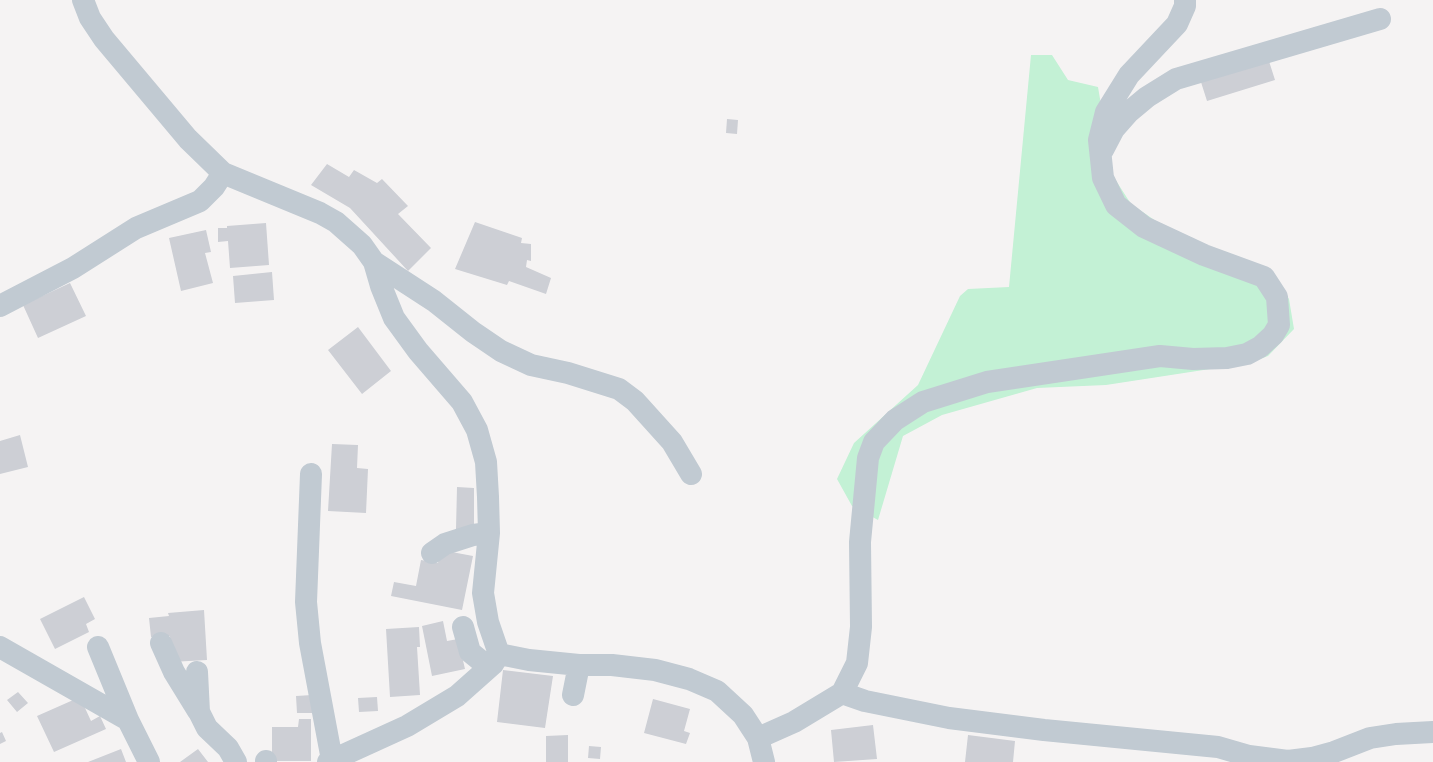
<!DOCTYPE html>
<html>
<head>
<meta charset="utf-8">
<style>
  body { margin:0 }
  canvas { display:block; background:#f5f3f3 }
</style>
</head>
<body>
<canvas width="1433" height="762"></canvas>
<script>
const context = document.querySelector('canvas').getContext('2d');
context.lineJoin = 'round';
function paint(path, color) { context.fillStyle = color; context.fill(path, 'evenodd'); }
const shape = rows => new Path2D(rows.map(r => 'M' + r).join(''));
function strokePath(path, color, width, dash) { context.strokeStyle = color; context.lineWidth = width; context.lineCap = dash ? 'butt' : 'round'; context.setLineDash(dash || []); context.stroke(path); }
const green = shape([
  [1031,55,1052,55,1068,80,1098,87,1113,176,1131,204,1191,245,1283,290,1289,299,1294,329,1268,356,1249,363,1106,385,1037,388,942,415,903,436,878,520,852,506,837,479,854,443,918,385,960,296,968,289,1009,287]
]);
const building = shape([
  [1268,58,1275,80,1207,101,1200,79],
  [727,119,738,120,737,134,726,133],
  [327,164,349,177,354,170,377,183,382,179,408,206,398,214,431,248,408,271,350,208,311,185],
  [475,222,522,238,521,243,531,244,531,261,527,260,526,267,551,278,546,294,509,281,507,285,455,269],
  [266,223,269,265,230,268,228,241,218,242,218,228,227,228,227,226],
  [206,230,211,252,205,253,213,283,181,291,169,238],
  [272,272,274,300,235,303,233,276],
  [70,283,86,316,38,338,23,305],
  [358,327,391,371,362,394,328,350],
  [20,435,28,467,0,474,0,441],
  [332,444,358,445,357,468,368,469,366,513,328,511],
  [457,487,474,488,474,529,456,529],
  [441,550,473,556,462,610,391,596,394,582,416,586,421,560,438,563],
  [84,597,95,619,86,624,89,632,55,649,40,619],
  [204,610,207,660,171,662,170,636,151,637,149,618,169,616,168,613],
  [443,621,447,641,458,639,465,669,432,676,422,626],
  [419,627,420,647,417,647,420,695,390,697,386,629],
  [503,670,553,676,545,728,497,722],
  [18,692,28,703,17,712,7,700],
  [312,695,313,713,297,713,296,696],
  [80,697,91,721,100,716,106,729,54,752,37,716],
  [377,697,378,711,359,712,358,698],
  [653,699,690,709,684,731,690,733,686,744,644,733],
  [299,719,311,719,311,761,272,761,272,727,298,727],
  [873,725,877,759,834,762,831,730],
  [2,732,6,741,0,744,0,733],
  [568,735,568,762,546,762,546,736],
  [968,735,1015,741,1013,762,965,762],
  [589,746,601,747,600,759,588,758],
  [121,749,126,762,88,762],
  [198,749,208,762,180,762]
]);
const minor = shape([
  [83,0,90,18,104,39,188,139,223,173,320,213,336,222,362,245,374,262,381,286,394,318,418,351,462,402,477,430,486,462,488,497,489,533,483,593,488,622,499,654,529,660,579,665,612,665,655,670,689,679,717,691,743,715,758,738,764,762],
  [1103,150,1114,129,1129,112,1147,97,1176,79,1380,19],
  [374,262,434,301,473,332,501,351,531,365,568,373,619,389,635,401,672,442,691,474],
  [0,306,73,268,136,228,200,201,214,187,223,173],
  [311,474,306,602,310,643,332,760],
  [432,553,445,544,473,535,489,533],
  [463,627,470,652,481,661,493,664],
  [161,643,174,672,198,711],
  [0,647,128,720],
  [98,647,128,720,149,762],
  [197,672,199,712,207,728,228,748,236,762],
  [842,693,857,663,861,627,860,542,868,458,874,442,895,420,923,402,987,382,1160,356,1193,359,1227,358,1247,354,1260,347,1273,335,1279,325,1277,297,1264,277,1204,255,1144,227,1116,205,1103,178,1099,140,1106,112,1129,75,1177,24,1185,6,1185,0],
  [573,695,579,665],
  [758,738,794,722,842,693,865,701,949,718,1044,730,1218,747,1249,756,1288,761,1312,758,1334,752,1370,738,1396,734,1433,732],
  [266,761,266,762],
  [328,762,407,726,457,696,493,664,499,654]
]);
paint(green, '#c3f1d5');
paint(building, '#cdcfd5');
strokePath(minor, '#c1cad2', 22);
</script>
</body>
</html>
